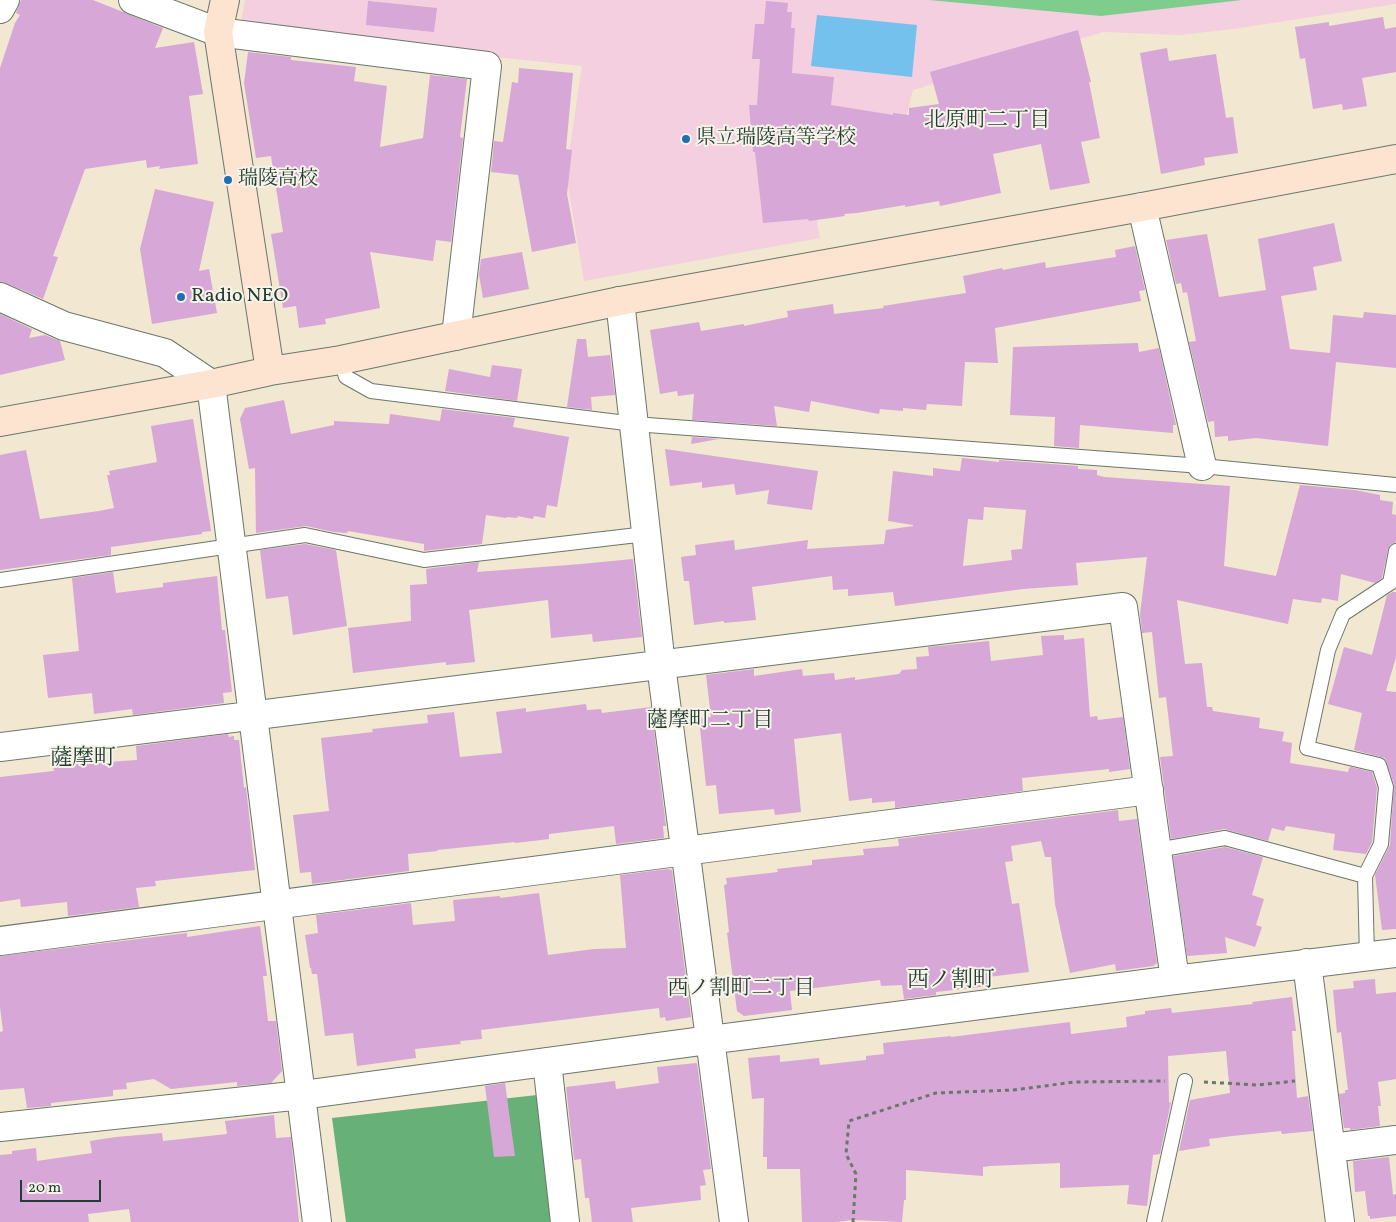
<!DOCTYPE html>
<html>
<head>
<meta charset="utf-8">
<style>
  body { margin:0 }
  #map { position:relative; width:1396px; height:1222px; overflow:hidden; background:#f2e7d0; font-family:Vollkorn,serif }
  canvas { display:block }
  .scale { position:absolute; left:20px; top:1180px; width:81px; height:22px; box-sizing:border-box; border:2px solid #1f3d34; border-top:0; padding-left:6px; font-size:15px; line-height:18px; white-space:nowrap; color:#1f3d34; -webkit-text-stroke:4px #f7f3e8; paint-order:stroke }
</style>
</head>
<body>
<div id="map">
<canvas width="1396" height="1222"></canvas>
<div class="scale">20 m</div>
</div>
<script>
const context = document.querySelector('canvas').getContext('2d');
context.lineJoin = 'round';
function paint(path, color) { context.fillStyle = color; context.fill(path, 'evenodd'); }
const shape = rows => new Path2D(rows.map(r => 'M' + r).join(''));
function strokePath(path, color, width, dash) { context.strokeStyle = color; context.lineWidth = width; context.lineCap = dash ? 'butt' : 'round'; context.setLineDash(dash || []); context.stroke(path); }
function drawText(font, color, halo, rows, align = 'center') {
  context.font = font + ' Vollkorn,"Noto Serif JP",serif'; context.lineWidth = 4; context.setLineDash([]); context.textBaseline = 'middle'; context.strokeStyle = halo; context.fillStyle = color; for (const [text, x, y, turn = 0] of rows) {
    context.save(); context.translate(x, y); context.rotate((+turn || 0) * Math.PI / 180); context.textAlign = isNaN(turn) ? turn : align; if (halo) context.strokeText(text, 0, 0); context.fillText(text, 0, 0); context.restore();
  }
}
const built = shape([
  [245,0,1396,0,1396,4,1233,29,1180,35,1103,32,913,90,899,145,801,133,820,238,584,281,566,174,582,66,246,31,241,22]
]);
const green = shape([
  [929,0,1242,0,1101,16]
]);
const forest = shape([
  [546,1094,557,1222,346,1222,332,1118]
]);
const water = shape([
  [817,15,917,25,912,77,811,66]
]);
const building = shape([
  [21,0,93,0,163,28,155,48,194,42,203,94,189,96,198,164,159,169,160,166,147,168,146,160,85,169,53,256,58,257,43,299,6,283,0,282,0,68,15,23,20,15,16,13],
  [368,1,437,8,434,32,366,25],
  [766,1,788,3,787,12,792,12,791,28,795,28,792,73,834,77,831,105,893,115,893,113,909,115,909,108,939,104,930,72,1078,30,1091,82,1089,82,1100,138,1081,142,1090,183,1050,190,1041,144,993,154,1001,193,940,206,939,201,905,207,905,205,857,213,844,214,845,216,809,221,808,219,763,223,755,152,753,152,749,105,757,105,760,59,752,59,755,24,764,24],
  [1383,17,1385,29,1396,27,1396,72,1362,78,1367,106,1343,110,1342,104,1313,109,1305,58,1300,59,1295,27,1329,22,1329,26],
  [1167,48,1169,61,1216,54,1226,118,1233,117,1238,153,1204,158,1205,165,1161,174,1140,53],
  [248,52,291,57,291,60,356,67,354,81,387,86,380,147,423,138,430,75,467,79,460,137,463,138,451,242,436,240,433,261,370,252,380,308,325,319,326,324,299,328,296,306,283,308,271,234,283,232,271,156,256,158,244,83],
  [519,68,573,73,566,149,572,150,567,194,576,243,532,252,518,175,491,172,494,141,503,142,512,82,518,83],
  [155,189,214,202,199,271,209,269,217,313,152,324,140,249],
  [1334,223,1342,261,1313,267,1317,290,1281,296,1290,349,1330,353,1333,315,1363,318,1364,312,1396,315,1396,368,1336,362,1328,446,1256,438,1228,441,1228,436,1215,437,1214,421,1208,422,1189,342,1196,341,1187,292,1183,293,1181,283,1176,284,1166,240,1207,234,1219,297,1266,290,1258,239],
  [1135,246,1145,290,1139,291,1141,301,995,328,998,363,965,362,962,406,927,404,926,410,903,408,903,411,880,409,879,414,811,401,809,412,774,406,777,426,692,420,694,394,678,396,677,391,660,394,650,330,699,322,701,331,744,324,744,326,788,317,787,311,833,304,834,314,884,308,883,306,966,293,963,276,1002,268,1003,270,1045,262,1046,268,1116,257,1115,250],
  [522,252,529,289,483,298,479,275,481,259],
  [0,314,32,329,29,338,45,335,60,341,65,360,0,375],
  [577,339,586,339,588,357,610,355,615,395,591,397,592,410,567,407],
  [1138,343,1139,352,1159,348,1176,425,1173,425,1173,433,1080,425,1079,448,1054,446,1055,417,1010,415,1013,347],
  [492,365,522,369,517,401,445,391,449,369,490,377],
  [284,400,291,434,334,425,334,421,389,424,390,414,440,421,442,409,515,418,513,427,569,437,557,507,547,505,545,518,534,516,533,519,517,516,518,518,507,517,506,518,486,515,482,544,424,551,424,544,348,531,347,533,334,532,306,526,256,533,255,468,249,469,240,419,245,408],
  [193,419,211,531,202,532,202,534,111,547,111,555,0,570,0,455,26,450,40,519,99,511,114,508,107,475,110,475,109,471,157,462,151,426],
  [692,437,719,439,691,444],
  [665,449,818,471,812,510,767,504,769,490,736,495,734,484,702,488,702,482,670,486],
  [962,458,999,462,999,460,1078,466,1078,469,1097,470,1097,475,1104,477,1230,486,1224,566,1276,576,1300,485,1355,490,1380,495,1380,500,1393,502,1392,514,1396,515,1396,542,1390,545,1388,549,1382,578,1375,583,1341,574,1338,601,1322,598,1321,603,1293,599,1288,624,1177,600,1185,664,1202,663,1207,707,1212,707,1213,711,1260,718,1259,728,1284,732,1282,741,1292,743,1290,763,1348,772,1349,768,1351,767,1372,772,1377,788,1372,842,1366,854,1333,850,1335,834,1286,826,1284,831,1272,828,1268,841,1224,829,1171,839,1160,757,1173,756,1166,697,1159,698,1152,632,1142,633,1140,614,1147,557,1076,563,1078,585,1023,589,895,606,893,592,848,596,848,589,833,590,832,576,752,587,756,620,724,623,724,621,694,625,689,581,684,581,681,557,696,555,695,545,734,540,735,550,808,540,807,549,884,544,886,530,913,526,913,525,888,521,893,471,933,476,933,468,960,471],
  [984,507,1026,510,1022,549,1011,550,1012,560,963,566,968,519,983,520],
  [305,544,336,550,347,626,293,635,288,596,266,599,260,550],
  [633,559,642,637,593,642,592,634,551,638,548,600,469,610,475,662,446,665,446,662,353,673,348,628,411,621,410,585,427,584,426,569,479,562,477,572,581,564],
  [113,572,116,593,163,587,163,583,217,576,222,630,225,630,232,692,223,693,224,703,133,715,132,709,94,714,92,693,48,698,43,655,79,651,72,578],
  [1393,592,1396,592,1396,657,1386,691,1396,692,1396,929,1382,930,1375,875,1390,845,1394,784,1385,758,1354,750,1362,713,1328,704,1344,647,1372,655,1387,595],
  [1064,635,1064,640,1084,638,1090,717,1097,716,1098,720,1123,717,1130,769,1109,772,1109,769,1022,778,1023,791,895,808,895,801,872,803,872,798,849,801,841,733,794,739,801,812,775,815,774,809,719,814,716,785,706,786,699,718,711,717,706,675,754,669,754,676,802,669,803,676,834,673,835,680,855,677,855,680,899,674,902,670,917,669,916,657,929,656,928,647,989,641,991,661,1043,655,1041,636],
  [586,704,587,710,601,709,602,713,651,707,666,826,663,826,664,838,616,844,614,826,549,834,549,839,533,841,515,843,515,842,437,850,438,851,408,854,409,871,312,884,311,872,300,873,293,815,329,811,321,738,373,732,372,729,428,723,427,715,454,712,460,757,502,753,496,712,526,708,526,712],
  [228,734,229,737,234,736,234,740,239,740,244,788,246,787,255,870,155,881,156,886,136,888,139,907,68,916,67,902,21,907,20,899,0,902,0,777,54,771,53,765,79,762,79,764,137,760,136,746],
  [1118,810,1119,821,1137,819,1157,963,1153,966,1116,971,1115,964,1070,973,1055,904,1051,857,1045,857,1041,841,1011,846,1013,861,1005,862,1012,904,1019,903,1029,972,988,977,989,986,936,992,936,995,904,999,902,985,881,986,880,980,790,991,792,1010,744,1016,737,1011,727,933,729,932,724,885,727,884,726,878,778,872,777,869,812,865,812,860,864,855,863,849,899,846,898,839],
  [1225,847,1263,857,1252,895,1264,899,1256,925,1262,927,1255,947,1225,937,1227,953,1187,956,1173,856],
  [668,869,672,870,691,1017,666,1021,665,1017,660,1018,659,1008,481,1030,482,1039,460,1041,461,1044,415,1049,416,1058,357,1066,353,1033,325,1036,317,974,312,974,311,968,310,968,305,935,318,933,316,915,411,903,413,925,455,921,453,900,500,896,500,898,539,893,548,955,594,949,626,948,620,875],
  [260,926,267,976,263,976,268,1021,276,1021,282,1071,271,1083,237,1086,237,1082,171,1089,154,1079,126,1083,127,1089,113,1090,113,1096,51,1103,51,1106,27,1108,24,1088,0,1090,0,1032,3,1031,0,1007,0,956,187,933,187,937],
  [1375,979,1376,994,1396,992,1396,1079,1378,1082,1381,1106,1378,1106,1380,1126,1350,1130,1350,1128,1344,1128,1339,1094,1345,1093,1345,1090,1348,1090,1341,1032,1337,1033,1333,990,1354,988,1353,981],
  [1292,997,1296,1031,1292,1031,1297,1098,1308,1096,1313,1131,1282,1134,1281,1131,1232,1136,1209,1139,1210,1146,1179,1151,1190,1100,1230,1093,1226,1051,1168,1056,1169,1103,1171,1102,1160,1154,1153,1155,1147,1206,1127,1204,1129,1185,1060,1188,1060,1163,990,1166,983,1167,983,1176,906,1170,906,1200,904,1200,902,1222,853,1220,836,1222,802,1222,800,1169,767,1169,767,1157,763,1157,764,1098,752,1099,748,1058,780,1055,780,1062,819,1058,820,1065,866,1060,866,1056,884,1054,883,1043,951,1036,951,1037,1070,1022,1071,1034,1127,1027,1126,1017,1145,1014,1145,1011,1171,1008,1172,1013,1253,1004,1252,1002],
  [697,1063,711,1169,703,1170,706,1185,700,1186,701,1200,631,1208,633,1222,592,1222,589,1198,585,1198,581,1159,574,1160,566,1087,615,1081,616,1089,659,1083,657,1067],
  [505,1083,515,1156,494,1157,485,1086],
  [274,1115,276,1138,291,1137,299,1222,131,1222,129,1209,88,1214,89,1222,0,1222,0,1155,12,1154,12,1151,36,1148,37,1161,92,1153,90,1141,116,1137,162,1133,163,1141,227,1134,225,1121],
  [1389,1157,1393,1195,1396,1194,1396,1216,1370,1219,1370,1216,1368,1216,1365,1191,1355,1192,1353,1161]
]);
const path = shape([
  [1204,1082,1258,1085,1295,1081],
  [853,1222,856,1174,846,1154,849,1121,936,1093,1013,1090,1075,1082,1165,1081]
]);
const lane = shape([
  [341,360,346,377,371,391,634,424,1202,466,1396,485],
  [0,580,305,535,424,560,646,534],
  [1157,850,1225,838,1365,876],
  [1367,957,1365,876,1381,844,1386,787,1379,765,1307,748,1328,650,1343,614,1390,583,1396,551],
  [1154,1222,1185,1081]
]);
const street = shape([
  [133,0,218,32,487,66,456,336],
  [0,9,5,0],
  [1142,207,1202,466],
  [0,297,64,326,165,353,211,384,317,1222],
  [620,301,661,665,734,1222],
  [0,747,1123,607,1175,980],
  [0,941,1149,790],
  [1307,963,1340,1222],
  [547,1062,565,1222],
  [0,1127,302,1095,709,1040,1175,980,1396,953],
  [1331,1148,1396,1140]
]);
const secondary = shape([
  [225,0,218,32,270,371],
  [0,422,211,384,270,371,341,360,620,301,1142,207,1396,159]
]);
const markers = [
  [686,139,5,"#1f6fb2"],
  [228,180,5,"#1f6fb2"],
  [181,297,5,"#1f6fb2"]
];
const poiNames = [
  ["県立瑞陵高等学校",696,139],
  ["瑞陵高校",238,180],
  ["Radio NEO",191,297]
];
const neighbourhoodNames = [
  ["北原町二丁目",987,122],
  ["薩摩町二丁目",710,722],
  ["西ノ割町二丁目",741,990]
];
const quarterNames = [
  ["薩摩町",83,760],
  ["西ノ割町",951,982]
];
paint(built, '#f3cfe0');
paint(green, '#7fcd8c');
paint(forest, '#67b078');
paint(water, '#74c1ee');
paint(building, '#d6a7d7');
strokePath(lane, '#69786b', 16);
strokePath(street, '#69786b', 30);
strokePath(secondary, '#69786b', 30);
strokePath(path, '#69786b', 3, [4, 4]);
strokePath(lane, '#fff', 14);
strokePath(street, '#fff', 28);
strokePath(secondary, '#fde4d1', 28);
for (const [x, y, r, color] of markers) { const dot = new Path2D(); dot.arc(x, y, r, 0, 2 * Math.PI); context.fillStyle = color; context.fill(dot); strokePath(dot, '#f7f3e8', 2); }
drawText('20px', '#1f3d34', '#f7f3e8', poiNames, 'left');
drawText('21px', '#1f3d34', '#f7f3e8', neighbourhoodNames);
drawText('22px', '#1f3d34', '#f7f3e8', quarterNames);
</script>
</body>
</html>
